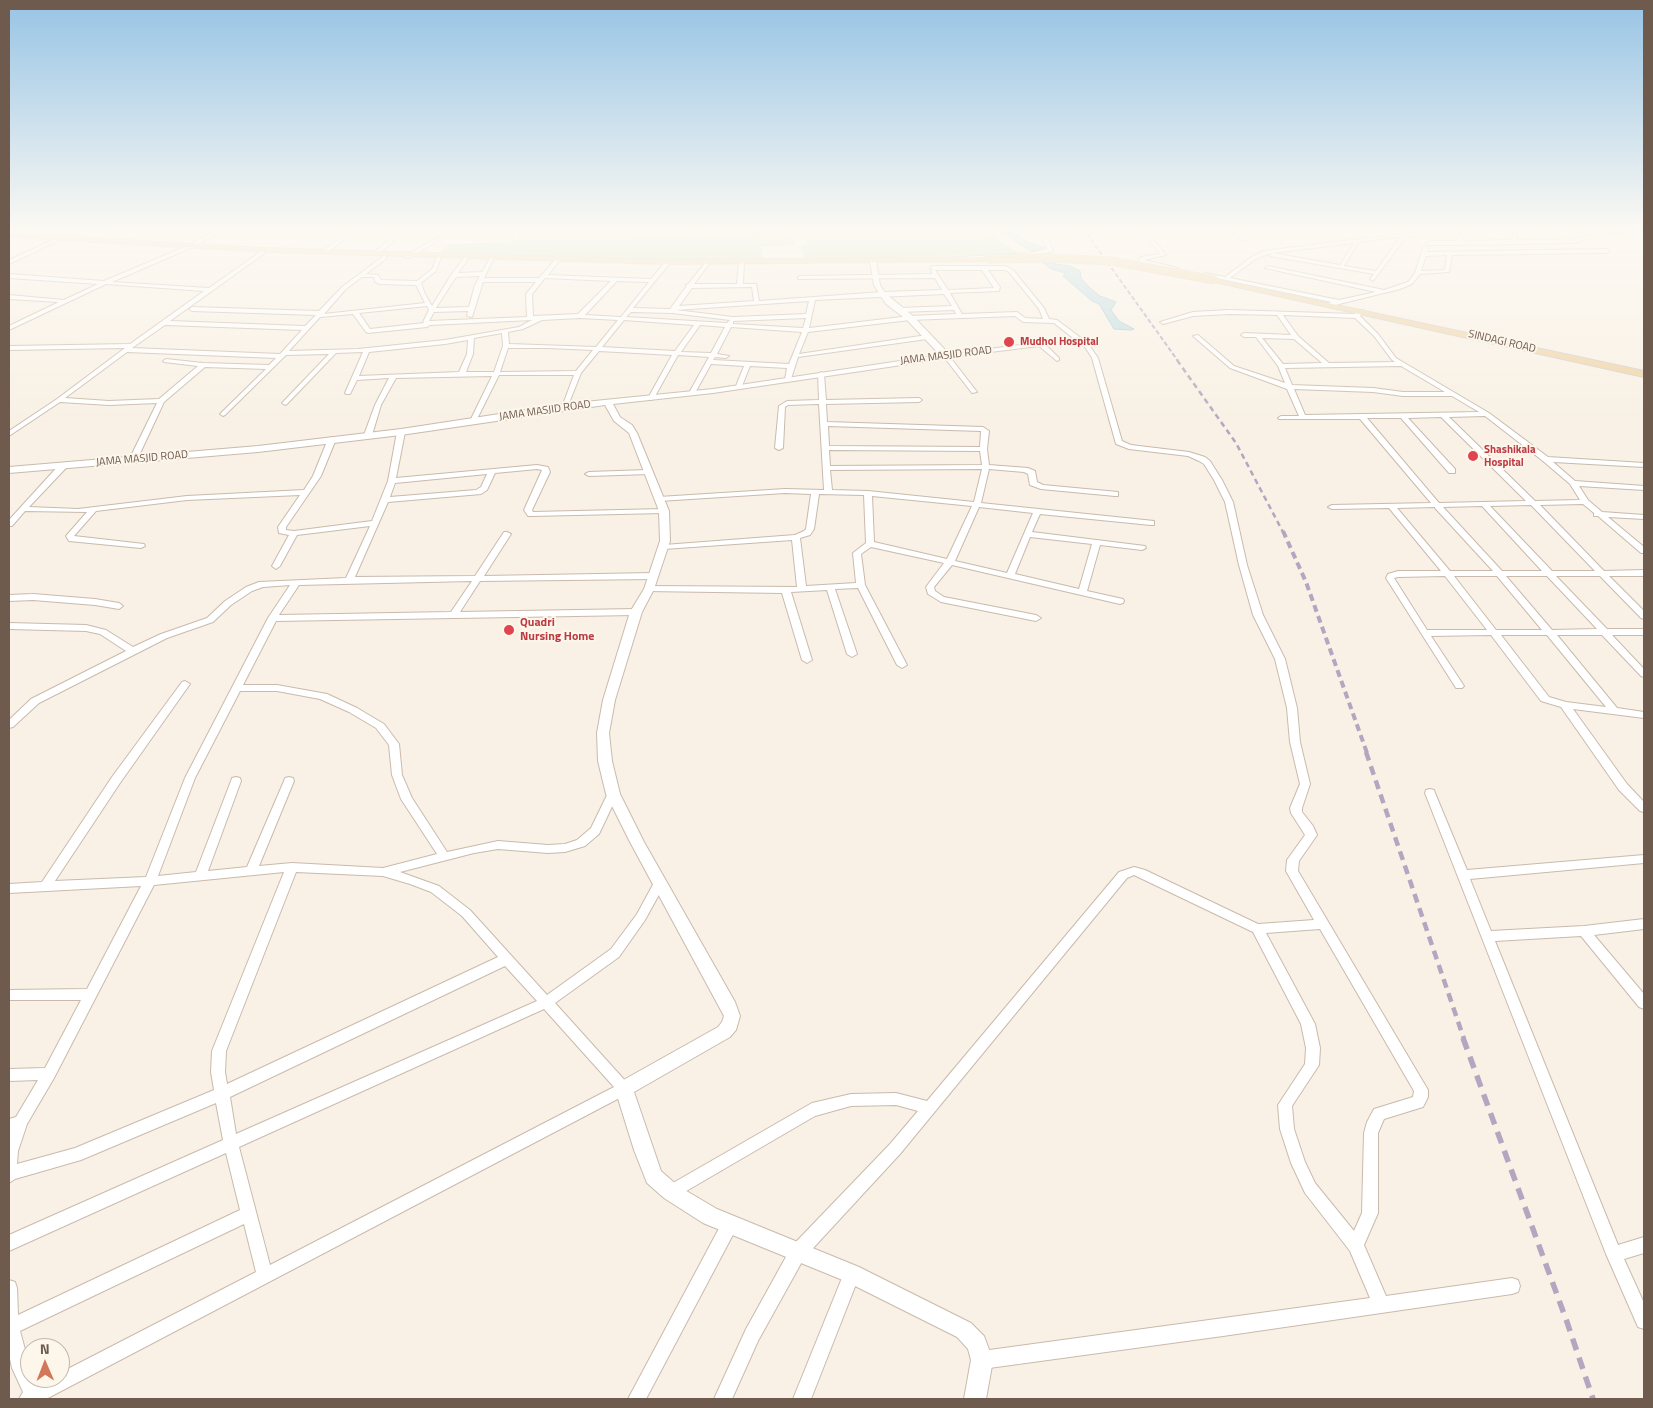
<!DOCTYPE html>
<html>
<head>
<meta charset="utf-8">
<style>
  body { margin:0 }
  #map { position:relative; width:1653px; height:1408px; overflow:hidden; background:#f9f1e5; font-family:"Titillium Web",sans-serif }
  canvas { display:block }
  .frame { position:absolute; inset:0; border:10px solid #6f5a4e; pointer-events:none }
  .north { position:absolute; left:20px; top:1338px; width:50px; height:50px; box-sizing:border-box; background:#fcf6eb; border:1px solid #c4b8ac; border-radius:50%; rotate:359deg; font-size:14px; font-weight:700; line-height:20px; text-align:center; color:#6f5a4e }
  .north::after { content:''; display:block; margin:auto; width:18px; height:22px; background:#d3765a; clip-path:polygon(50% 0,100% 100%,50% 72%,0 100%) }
</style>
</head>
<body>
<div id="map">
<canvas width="1653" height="1408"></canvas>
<div class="frame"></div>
<div class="north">N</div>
</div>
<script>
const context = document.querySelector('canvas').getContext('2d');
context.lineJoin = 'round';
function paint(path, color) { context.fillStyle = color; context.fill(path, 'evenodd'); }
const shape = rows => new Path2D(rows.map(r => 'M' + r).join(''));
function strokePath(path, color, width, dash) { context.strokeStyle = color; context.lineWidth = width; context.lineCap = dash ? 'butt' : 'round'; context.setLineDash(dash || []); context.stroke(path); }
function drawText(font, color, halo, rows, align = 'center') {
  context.font = font + ' "Titillium Web",sans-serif'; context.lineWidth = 4; context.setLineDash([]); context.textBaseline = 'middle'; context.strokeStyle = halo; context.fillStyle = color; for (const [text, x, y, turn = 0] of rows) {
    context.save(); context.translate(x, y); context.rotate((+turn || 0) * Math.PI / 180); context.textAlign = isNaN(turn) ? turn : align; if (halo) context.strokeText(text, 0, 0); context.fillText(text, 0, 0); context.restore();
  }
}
const green = shape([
  [521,228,632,228,629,232,750,237,755,228,982,228,1020,254,805,259,800,246,809,245,804,239,791,235,795,245,762,247,763,259,676,260,438,254,449,244,516,241]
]);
const water = shape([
  [995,228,1008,228,1026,241,1045,248,1032,251,1027,249,995,228],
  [1042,262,1070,266,1080,271,1081,278,1089,287,1100,296,1116,302,1111,310,1119,321,1134,329,1131,330,1114,329,1099,304,1092,301,1063,276,1065,273,1051,269,1042,262]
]);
const minor = shape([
  [79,228,85,228,9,264,9,260,79,228],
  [221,228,227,228,193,247,112,282,209,288,263,250,265,253,170,321,305,326,316,315,192,311,189,309,192,307,319,311,342,287,385,255,387,258,366,274,378,275,381,280,417,281,432,269,437,257,441,257,436,271,421,283,425,294,432,306,451,275,465,257,468,259,458,273,482,272,490,258,494,258,484,278,539,278,556,259,559,261,548,275,651,279,666,261,670,261,670,263,633,308,670,309,686,287,686,285,688,284,706,262,709,264,694,284,737,284,739,263,744,262,743,284,756,284,759,301,882,292,942,290,935,278,798,279,798,277,800,276,933,274,931,271,933,270,930,268,933,266,1006,266,1013,270,1044,308,1049,319,1057,320,1081,338,1089,345,1098,358,1122,441,1131,445,1189,452,1205,457,1210,461,1222,480,1233,502,1247,565,1263,615,1285,659,1297,708,1300,742,1310,784,1302,808,1302,812,1313,826,1317,835,1299,861,1298,871,1428,1090,1428,1097,1423,1107,1384,1119,1378,1133,1378,1213,1364,1245,1386,1296,1512,1278,1518,1280,1520,1286,1518,1292,1512,1294,1223,1336,982,1369,976,1366,973,1360,976,1354,982,1351,1370,1298,1350,1251,1305,1193,1291,1163,1280,1129,1278,1105,1305,1064,1306,1048,1301,1024,1253,932,1134,875,1127,878,900,1154,804,1258,758,1341,732,1399,714,1399,746,1329,792,1246,890,1144,918,1111,896,1105,851,1106,815,1116,676,1197,671,1199,666,1197,663,1192,666,1187,812,1103,851,1094,896,1093,927,1101,1119,872,1134,867,1145,870,1258,924,1314,920,1286,871,1287,860,1305,835,1291,813,1290,808,1300,784,1290,742,1287,708,1275,659,1253,615,1239,565,1225,502,1214,480,1204,464,1199,461,1188,456,1129,449,1116,444,1092,358,1085,347,1077,341,1046,345,1059,358,1059,360,1057,361,1039,346,950,357,977,392,972,393,944,357,944,355,1073,338,1054,323,1023,322,1015,316,910,320,808,332,799,354,927,335,930,337,927,339,798,357,791,379,788,381,785,379,787,368,750,366,742,386,739,388,736,386,744,366,711,364,695,393,692,395,689,393,709,357,678,355,654,398,651,400,648,398,672,355,599,351,581,373,567,408,562,407,574,375,499,375,476,421,473,423,470,421,492,376,396,378,381,405,372,435,368,437,364,435,375,405,389,378,357,380,350,394,346,394,345,393,363,352,336,353,287,404,285,405,282,403,283,402,329,354,286,355,225,415,223,416,220,414,221,413,266,369,205,367,164,402,136,462,133,462,129,460,157,403,109,405,60,402,9,436,9,431,57,399,125,348,9,350,9,346,130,344,204,291,106,284,9,330,9,326,59,302,9,299,9,295,64,300,98,284,9,278,9,274,104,281,189,245,221,228],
  [935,270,982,270,994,288,948,290,935,270],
  [988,270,1005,270,1009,272,1039,309,1043,319,1025,318,1017,312,962,314,950,293,999,291,1000,287,988,270],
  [480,276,475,285,469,307,436,308,456,277,480,276],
  [362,277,374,277,375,282,380,284,416,285,425,303,324,314,346,289,362,277],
  [545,278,611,281,578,314,533,316,532,294,545,278],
  [617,281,649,282,621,317,585,315,617,281],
  [483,282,536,282,526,294,527,317,429,321,434,312,468,311,467,316,472,317,483,282],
  [752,287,754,301,679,306,692,288,752,287],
  [944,294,952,306,899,308,896,310,899,312,954,310,956,314,910,316,809,328,815,300,944,294],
  [809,301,806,314,733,317,676,310,809,301],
  [427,306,429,310,423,322,424,323,370,329,359,313,427,306],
  [631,312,672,313,730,320,727,323,626,317,631,312],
  [353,314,366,332,368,333,427,327,430,325,532,320,519,327,445,340,358,349,289,351,320,317,353,314],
  [580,318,618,320,596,347,509,344,508,332,523,329,542,320,580,318],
  [806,318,803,328,733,324,733,321,806,318],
  [624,320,694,325,675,351,602,347,624,320],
  [165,325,302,330,280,354,132,348,165,325],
  [700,325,725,327,711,353,681,352,700,325],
  [731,327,802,332,789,364,713,360,715,357,726,358,729,356,717,354,731,327],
  [502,333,503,346,494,372,466,372,473,354,474,338,502,333],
  [468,340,467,354,459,372,359,376,369,352,445,344,468,340],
  [508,348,548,348,593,350,576,371,500,372,508,348],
  [127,352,276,358,269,365,203,363,166,359,163,361,164,362,198,366,159,399,109,401,65,398,127,352],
  [1320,929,1414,1091,1413,1097,1374,1109,1367,1122,1364,1133,1362,1213,1354,1231,1315,1183,1305,1162,1294,1129,1292,1106,1319,1065,1320,1048,1315,1024,1266,933,1320,929],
  [404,228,409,228,377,255,373,255,373,253,404,228],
  [453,228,459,228,409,258,404,257,453,228],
  [1140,228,1145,228,1166,255,1144,260,1178,268,1178,270,1138,262,1141,257,1160,254,1140,228],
  [1226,228,1231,228,1246,240,1242,241,1226,228],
  [1463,228,1467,228,1462,241,1511,240,1514,228,1518,228,1516,240,1574,239,1600,233,1644,232,1644,234,1600,235,1574,243,1459,245,1429,245,1426,243,1429,241,1457,241,1463,228],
  [350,231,354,232,326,253,322,253,322,251,350,231],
  [1437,231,1439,233,1406,237,1373,281,1370,279,1374,274,1270,256,1272,253,1257,258,1230,278,1339,300,1376,292,1265,268,1268,266,1384,290,1408,282,1415,273,1423,248,1426,246,1429,248,1427,252,1607,249,1610,251,1607,253,1452,255,1449,272,1420,274,1412,284,1400,289,1331,306,1328,304,1331,302,1202,275,1205,273,1225,277,1253,256,1264,251,1358,239,1437,231],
  [1400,237,1376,271,1344,266,1359,242,1400,237],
  [1354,243,1340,265,1272,253,1354,243],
  [1447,255,1445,270,1421,271,1426,256,1447,255],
  [1229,310,1355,314,1359,310,1363,310,1364,311,1360,316,1378,334,1396,358,1489,413,1548,457,1644,463,1644,467,1553,462,1575,481,1644,486,1644,490,1579,486,1588,500,1602,512,1644,515,1644,519,1608,517,1644,547,1644,553,1641,553,1598,516,1594,516,1594,513,1583,504,1540,505,1604,571,1644,570,1644,576,1609,576,1644,611,1644,619,1641,618,1600,576,1556,576,1607,629,1644,629,1644,635,1612,635,1644,669,1644,677,1641,676,1602,635,1557,635,1617,708,1644,712,1644,718,1573,709,1627,784,1644,802,1644,812,1640,811,1619,790,1561,707,1541,701,1491,635,1431,636,1464,686,1462,688,1456,688,1386,578,1388,574,1398,571,1441,571,1389,508,1332,509,1328,507,1332,505,1431,503,1360,419,1279,419,1278,418,1281,416,1299,416,1287,389,1230,368,1193,336,1198,335,1234,366,1285,383,1278,366,1256,337,1244,337,1241,335,1244,333,1291,335,1277,315,1229,314,1193,316,1163,324,1160,322,1193,312,1229,310],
  [1283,315,1355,318,1374,336,1392,360,1395,362,1329,363,1298,336,1283,315],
  [1262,338,1294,339,1322,363,1283,364,1262,338],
  [1401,366,1445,392,1403,392,1373,388,1292,385,1285,368,1401,366],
  [1294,389,1373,392,1403,396,1452,396,1479,412,1305,415,1294,389],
  [1485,416,1543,461,1570,484,1580,500,1535,501,1449,417,1485,416],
  [1441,417,1526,501,1439,503,1367,418,1401,418,1449,473,1455,473,1455,469,1408,418,1441,417],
  [1531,505,1595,571,1552,571,1490,506,1531,505],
  [1482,506,1542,571,1502,571,1443,507,1482,506],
  [1435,507,1435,508,1493,571,1450,571,1397,508,1435,507],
  [1445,576,1487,630,1427,630,1394,578,1398,577,1445,576],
  [1454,576,1497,576,1542,630,1496,630,1454,576],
  [1506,576,1547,576,1597,629,1552,630,1506,576],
  [1501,635,1547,635,1606,707,1566,702,1549,697,1501,635],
  [821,372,824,374,826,400,919,398,922,400,919,402,826,404,827,422,983,427,989,431,987,449,989,465,1028,468,1035,471,1037,482,1043,485,1118,492,1118,496,1115,496,1041,489,1030,485,1028,474,1024,472,989,469,981,503,1154,521,1154,525,1151,525,1040,514,1032,532,1145,546,1146,548,1142,550,1100,545,1087,591,1123,599,1124,601,1123,603,1120,604,952,565,934,587,935,591,944,597,1036,615,1041,618,1036,621,941,602,928,594,926,587,944,563,871,547,861,554,865,585,907,665,902,668,897,665,858,588,835,589,857,654,852,657,847,654,827,590,791,592,812,660,807,663,802,660,782,593,646,591,645,589,646,587,649,586,797,587,792,540,664,549,660,547,664,545,795,535,804,531,806,529,811,494,785,493,659,501,655,499,659,497,785,489,824,490,819,404,788,405,785,407,783,448,779,450,775,448,779,406,787,401,819,400,818,374,821,372],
  [828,426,981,431,980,447,829,446,828,426],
  [829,450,980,451,982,465,830,466,829,450],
  [982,469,974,502,868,491,832,490,830,470,982,469],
  [819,494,864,495,866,543,853,553,856,583,806,586,800,538,810,535,814,529,819,494],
  [872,496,972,506,947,559,874,542,872,496],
  [979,507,1033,513,1007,573,955,561,979,507],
  [1030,537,1092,544,1079,589,1015,574,1030,537],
  [401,430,405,432,396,478,537,465,548,467,550,472,532,510,533,512,664,509,668,511,664,513,531,516,528,516,524,510,542,470,537,469,495,473,487,490,481,494,388,502,355,577,475,576,504,532,507,532,511,534,484,576,654,573,658,576,654,579,480,581,460,612,636,609,641,612,636,615,276,621,243,685,277,685,327,694,357,708,384,724,399,744,402,775,412,798,447,852,498,841,548,845,565,844,577,840,591,828,609,791,617,791,618,794,599,834,585,846,565,852,548,853,498,849,474,853,400,872,439,886,470,910,547,995,611,949,637,914,656,879,660,878,664,879,666,882,645,920,619,957,555,1003,629,1085,631,1089,629,1093,46,1399,19,1399,23,1392,12,1368,9,1354,9,1280,15,1282,17,1288,18,1315,240,1210,226,1153,9,1251,9,1235,223,1140,216,1103,81,1160,15,1179,9,1183,9,1136,10,1132,9,1133,9,1119,16,1117,38,1080,9,1081,9,1069,45,1068,81,1000,9,1000,9,990,87,989,141,886,9,893,9,884,42,882,112,777,182,682,185,681,190,684,120,783,55,881,146,877,185,778,268,618,290,585,263,587,252,591,231,605,213,622,167,638,39,703,13,727,9,728,9,720,31,699,126,651,100,634,86,631,9,629,9,623,86,625,106,630,133,647,161,634,207,618,225,601,246,587,259,582,346,578,370,526,297,535,280,566,276,569,272,566,289,535,279,533,278,527,300,495,187,500,96,511,74,536,144,544,145,546,141,548,69,541,66,536,87,512,25,511,12,526,9,526,9,520,60,464,63,464,67,466,66,468,29,507,78,509,187,496,304,490,313,476,328,439,332,437,336,439,321,476,286,527,286,530,294,531,372,521,388,481,397,432,401,430],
  [487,474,481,487,476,490,390,497,395,483,487,474],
  [472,581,451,612,279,615,299,585,472,581],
  [240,691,277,691,320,699,349,712,376,728,389,745,392,775,401,799,437,854,383,868,292,863,259,866,294,781,293,778,289,777,285,778,284,781,247,867,208,871,241,781,240,778,236,777,232,778,231,781,196,872,158,876,195,778,240,691],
  [284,872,212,1051,211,1072,214,1090,75,1148,17,1164,18,1151,27,1124,54,1078,154,885,284,872],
  [296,872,383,876,410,884,431,892,462,916,498,957,227,1084,225,1072,226,1051,296,872],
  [505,966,537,1001,236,1134,230,1097,505,966],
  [544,1009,614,1087,270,1265,239,1147,544,1009],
  [244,1224,256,1272,60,1373,60,1378,51,1378,37,1385,34,1378,30,1378,30,1368,20,1331,244,1224],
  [647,470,651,472,650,474,589,476,585,474,589,472,647,470],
  [33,594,95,599,119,603,123,606,119,609,95,605,33,600,9,601,9,595,33,594],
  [1430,789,1434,790,1435,793,1467,870,1644,855,1644,863,1470,879,1491,931,1584,926,1644,919,1644,929,1594,935,1644,994,1644,1009,1639,1007,1581,936,1495,941,1618,1245,1644,1237,1644,1253,1624,1259,1644,1303,1644,1329,1638,1327,1606,1254,1425,793,1426,790,1430,789],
  [730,1216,736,1219,738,1224,736,1229,646,1399,628,1399,724,1219,730,1216],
  [852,1266,858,1268,860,1274,811,1399,793,1399,846,1268,852,1266]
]);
const tertiary = shape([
  [1032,228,1039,228,1047,236,1053,251,1029,257,960,261,957,259,960,257,1029,253,1047,249,1042,238,1032,228],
  [873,259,876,261,880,285,885,293,913,316,949,354,949,358,713,393,613,404,620,417,632,425,637,433,669,511,670,541,654,589,642,612,615,700,609,733,612,761,620,794,644,842,735,1002,740,1016,736,1030,730,1037,634,1092,661,1171,678,1186,717,1209,859,1267,971,1323,984,1336,993,1360,986,1399,964,1399,971,1360,968,1349,957,1337,845,1281,703,1223,664,1198,647,1183,634,1150,615,1089,618,1083,718,1027,722,1022,724,1016,630,842,606,794,598,761,597,733,603,700,630,612,644,589,660,541,659,511,629,433,614,421,605,405,401,435,258,452,9,473,9,467,258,446,401,429,565,404,713,389,940,355,907,320,886,304,880,295,874,285,870,261,873,259]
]);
const primary = shape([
  [9,233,266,248,668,260,988,257,992,259,988,261,668,264,266,252,9,237,9,233],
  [1211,278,1644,371,1644,377,1214,282,1210,280,1211,278]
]);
const railFar4 = shape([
  [1083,228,1178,361]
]);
const railFar3 = shape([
  [1177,360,1236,443,1283,532]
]);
const railFar2 = shape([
  [1283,531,1306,582,1367,753]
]);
const railFar1 = shape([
  [1366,752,1464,1039]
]);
const rail = shape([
  [1463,1038,1567,1322,1593,1399]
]);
const primaryBridge = shape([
  [988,259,1048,258,1112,261,1214,280]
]);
const markers = [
  [1009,342,6,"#e0444e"],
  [1473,456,6,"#e0444e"],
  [509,630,6,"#e0444e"]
];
const farHealthnames = [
  ["Mudhol Hospital",1020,342],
  ["Shashikala",1484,450],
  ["Hospital",1484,463]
];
const farStreetnames = [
  ["SINDAGI ROAD",1502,342,13],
  ["JAMA MASJID ROAD",946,356,-7],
  ["JAMA MASJID ROAD",545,411,-8],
  ["JAMA MASJID ROAD",142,459,-5]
];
const healthNames = [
  ["Quadri",520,623],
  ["Nursing Home",520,637]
];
paint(green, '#d2e5c6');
paint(water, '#bddbe0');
strokePath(water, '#a4c9d0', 1);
strokePath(minor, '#c9baad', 2);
strokePath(tertiary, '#c9baad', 2);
strokePath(primary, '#d4ceca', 2);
paint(minor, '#fff');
paint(tertiary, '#fff');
paint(primary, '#efd4a6');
strokePath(railFar4, '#b4a6c1', 2, [4.5, 2.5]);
strokePath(railFar3, '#b4a6c1', 2.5, [5.5, 4]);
strokePath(railFar2, '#b4a6c1', 4, [7, 4.5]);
strokePath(railFar1, '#b4a6c1', 4.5, [9, 6]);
strokePath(rail, '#b4a6c1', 5.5, [12, 8]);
strokePath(primaryBridge, '#d4ceca', 9, []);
strokePath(primaryBridge, '#efd4a6', 8);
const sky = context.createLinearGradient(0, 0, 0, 425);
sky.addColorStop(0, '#97c4e5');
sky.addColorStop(0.54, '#fcf9f3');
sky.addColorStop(1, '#fcf9f300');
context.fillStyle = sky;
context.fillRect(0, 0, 1653, 425);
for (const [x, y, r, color] of markers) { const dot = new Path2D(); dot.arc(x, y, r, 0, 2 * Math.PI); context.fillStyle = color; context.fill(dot); strokePath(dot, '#fcf6eb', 2); }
drawText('bold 11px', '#be3a42', '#fcf6eb', farHealthnames, 'left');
drawText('11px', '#6f5a4e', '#fcf6eb', farStreetnames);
drawText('bold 12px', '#be3a42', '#fcf6eb', healthNames, 'left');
</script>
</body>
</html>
